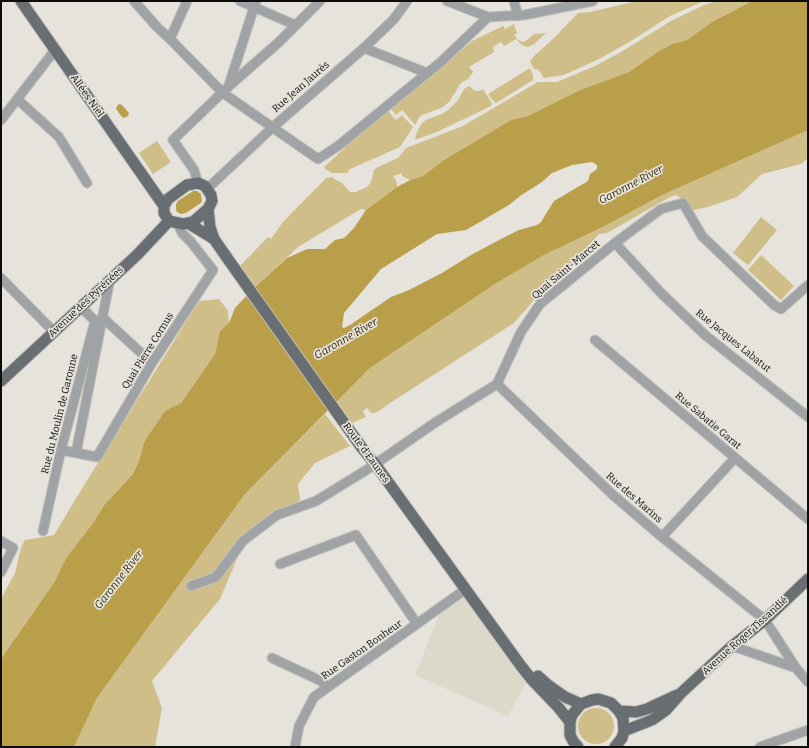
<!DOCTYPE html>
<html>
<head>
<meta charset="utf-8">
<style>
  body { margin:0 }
  #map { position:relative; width:809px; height:748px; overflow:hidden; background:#e5e3db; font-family:Bitter,serif }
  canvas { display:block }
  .frame { position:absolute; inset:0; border:2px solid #0e0d0b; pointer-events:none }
</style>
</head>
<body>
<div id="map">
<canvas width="809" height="748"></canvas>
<div class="frame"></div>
</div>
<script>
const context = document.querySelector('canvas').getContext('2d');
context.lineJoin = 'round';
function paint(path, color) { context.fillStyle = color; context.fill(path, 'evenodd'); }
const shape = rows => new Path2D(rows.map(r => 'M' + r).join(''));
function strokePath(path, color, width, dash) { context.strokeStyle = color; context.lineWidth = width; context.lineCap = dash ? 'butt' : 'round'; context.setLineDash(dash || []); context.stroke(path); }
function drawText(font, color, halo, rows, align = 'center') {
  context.font = font + ' Bitter,serif'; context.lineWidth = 3.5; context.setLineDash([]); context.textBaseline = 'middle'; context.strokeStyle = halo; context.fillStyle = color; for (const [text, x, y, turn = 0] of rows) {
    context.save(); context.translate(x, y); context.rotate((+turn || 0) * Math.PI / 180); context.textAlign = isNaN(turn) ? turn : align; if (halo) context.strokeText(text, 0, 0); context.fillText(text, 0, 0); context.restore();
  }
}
const built = shape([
  [467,596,527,681,508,716,415,675,440,612]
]);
const green = shape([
  [637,1,704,1,670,16,631,41,599,59,564,75,544,78,538,69,535,70,531,64,530,62,534,56,553,39,578,13,590,12],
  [717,1,752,1,712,22,687,40,672,44,659,51,629,72,580,90,528,116,511,120,444,160,423,176,410,180,402,176,402,173,393,176,397,182,397,187,366,210,361,209,298,247,255,287,240,266,268,237,271,239,283,222,326,178,332,177,336,180,342,183,350,192,356,192,367,187,371,182,374,170,378,167,398,158,406,148,463,126,538,82,557,82,595,66,621,52,671,21,704,5],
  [514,24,517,33,514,35,518,40,523,42,527,40,534,34,546,33,534,44,528,47,522,45,516,39,504,46,501,42,493,47,494,52,469,67,473,72,468,79,461,83,449,102,443,107,420,116,415,125,402,110,396,115,391,109,396,105,395,103,438,71,472,41,503,26,505,29],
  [530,68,533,75,533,80,496,103,494,102,488,94],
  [469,86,475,91,479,91,483,89,492,103,491,106,439,131,415,140,417,132,422,123,426,120,442,114,448,110,458,100,464,89],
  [387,110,396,120,402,115,413,127,400,147,350,169,347,173,332,173,325,169,324,167,346,147,344,144],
  [808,130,808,158,801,164,762,174,737,197,708,207,693,210,688,208,682,199,676,195,670,197,607,233,599,234,580,255,541,292,514,323,387,405,379,411,375,413,371,413,367,408,363,411,366,417,352,423,337,401,370,368,495,284,544,255,605,226,660,196],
  [157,141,171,162,153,174,139,153],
  [761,217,777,230,748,265,733,253],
  [761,255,794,286,781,300,748,270],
  [219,299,228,311,229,323,220,331,215,354,181,403,165,412,144,442,139,461,133,474,105,504,93,523,66,558,55,581,1,659,1,599,15,573,21,548,25,540,54,535,86,482,199,301],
  [325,414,350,446,315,463,298,484,300,500,287,508,247,535,220,599,152,681,162,708,155,747,74,747,97,698,245,494],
  '578 726a18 18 0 1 1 36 0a18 18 0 1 1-36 0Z'
]);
const water = shape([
  [752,1,808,1,808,130,660,196,605,226,544,255,495,284,370,368,245,494,97,698,74,747,1,747,1,659,55,581,66,558,93,523,105,504,133,474,139,461,144,442,165,411,181,403,215,354,220,331,229,323,235,308,255,287,287,258,307,249,325,249,335,240,344,238,354,228,366,210,397,187,410,180,423,176,444,160,511,120,528,116,580,90,629,72,659,51,672,44,687,40,712,22],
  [592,162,597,165,597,169,590,174,588,181,554,201,541,222,537,225,519,230,501,239,471,255,442,273,409,290,391,297,350,325,344,328,342,327,344,313,381,269,437,234,466,230,509,205,520,196,542,182,552,173,572,165],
  [119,104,122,105,129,113,128,116,124,118,122,117,116,109,117,106],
  [193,191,197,191,201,194,202,202,186,213,181,214,177,212,176,210,176,204,178,201]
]);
const minor = shape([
  [134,1,157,27,170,39,223,93,318,159,338,146,442,61,488,17],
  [240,1,295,25],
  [447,1,488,17,524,15,593,1],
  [514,1,518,16],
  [170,39,187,1],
  [364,48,427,73],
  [229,85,256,1],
  [17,99,59,137,87,183],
  [1,120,55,50],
  [198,183,194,170,173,140,229,86,279,42,320,1],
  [207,189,273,127,364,48,394,19,407,1],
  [615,243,661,293,705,335,808,417],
  [1,278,53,331],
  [102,317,152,363],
  [595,340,808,519],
  [497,384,613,495,662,537,765,620,796,668,808,682],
  [61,450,97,457,152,363,213,270,191,242,182,233,178,224],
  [76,453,110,279],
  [43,531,61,450,95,321,81,307],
  [662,537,735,458],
  [1,541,13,548,1,572],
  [280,564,356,535,417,624],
  [191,586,216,577,243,541,277,515,316,501,368,469,436,422,497,384,521,332,540,304,615,243,661,209,683,203,702,236,774,305,781,309,808,285],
  [732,646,796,668],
  [272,658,321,681,328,687],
  [295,747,299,726,314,697,466,589],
  [760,747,808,730]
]);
const major = shape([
  [21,1,164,206],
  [198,183,205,186,211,195,212,201,208,209,193,222,183,224,169,221,164,213,164,206,168,199,187,185,198,183],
  [208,209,210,227,214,239,230,262,362,448,375,464,521,666,533,681,558,707,570,722],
  [188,223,214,239],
  [1,381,137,255,169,221],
  [538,676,548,685,565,697,581,704],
  [619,711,636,712,647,709,677,695],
  [624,731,652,720,666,710,681,693,732,646,765,620,808,579],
  [578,747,573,741,570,735,570,722,572,715,581,704,592,700,598,699,611,703,619,711,623,718,624,731,622,738,615,747]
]);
const streetNames = [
  ["Rue Jean Jaurès",301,87,-41],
  ["Allées Niel",87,96,55],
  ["Quai Saint-Marcet",566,270,-40],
  ["Avenue des Pyrénées",86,302,-43],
  ["Rue Jacques Labatut",733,341,39],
  ["Quai Pierre Cornus",148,351,-58],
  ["Rue du Moulin de Garonne",60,414,-76],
  ["Rue Sabatie Garat",708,421,40],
  ["Route d'Eaunes",366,453,54],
  ["Rue des Marins",634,498,41],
  ["Avenue Roger Tissandié",745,636,-42],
  ["Rue Gaston Bonheur",362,650,-35]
];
const waterNames = [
  ["Garonne River",631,185,-28],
  ["Garonne River",346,339,-30],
  ["Garonne River",119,580,-52]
];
paint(built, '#ddd9ca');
paint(green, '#cfbe87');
paint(water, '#b99f4a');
strokePath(minor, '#c3c1ba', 11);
strokePath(major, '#c3c1ba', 13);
strokePath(minor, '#a0a3a5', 9);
strokePath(major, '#686e72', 11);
drawText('10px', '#0e0d0b', '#e5e3db', streetNames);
drawText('italic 11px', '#362b05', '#e5e3db', waterNames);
</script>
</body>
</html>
